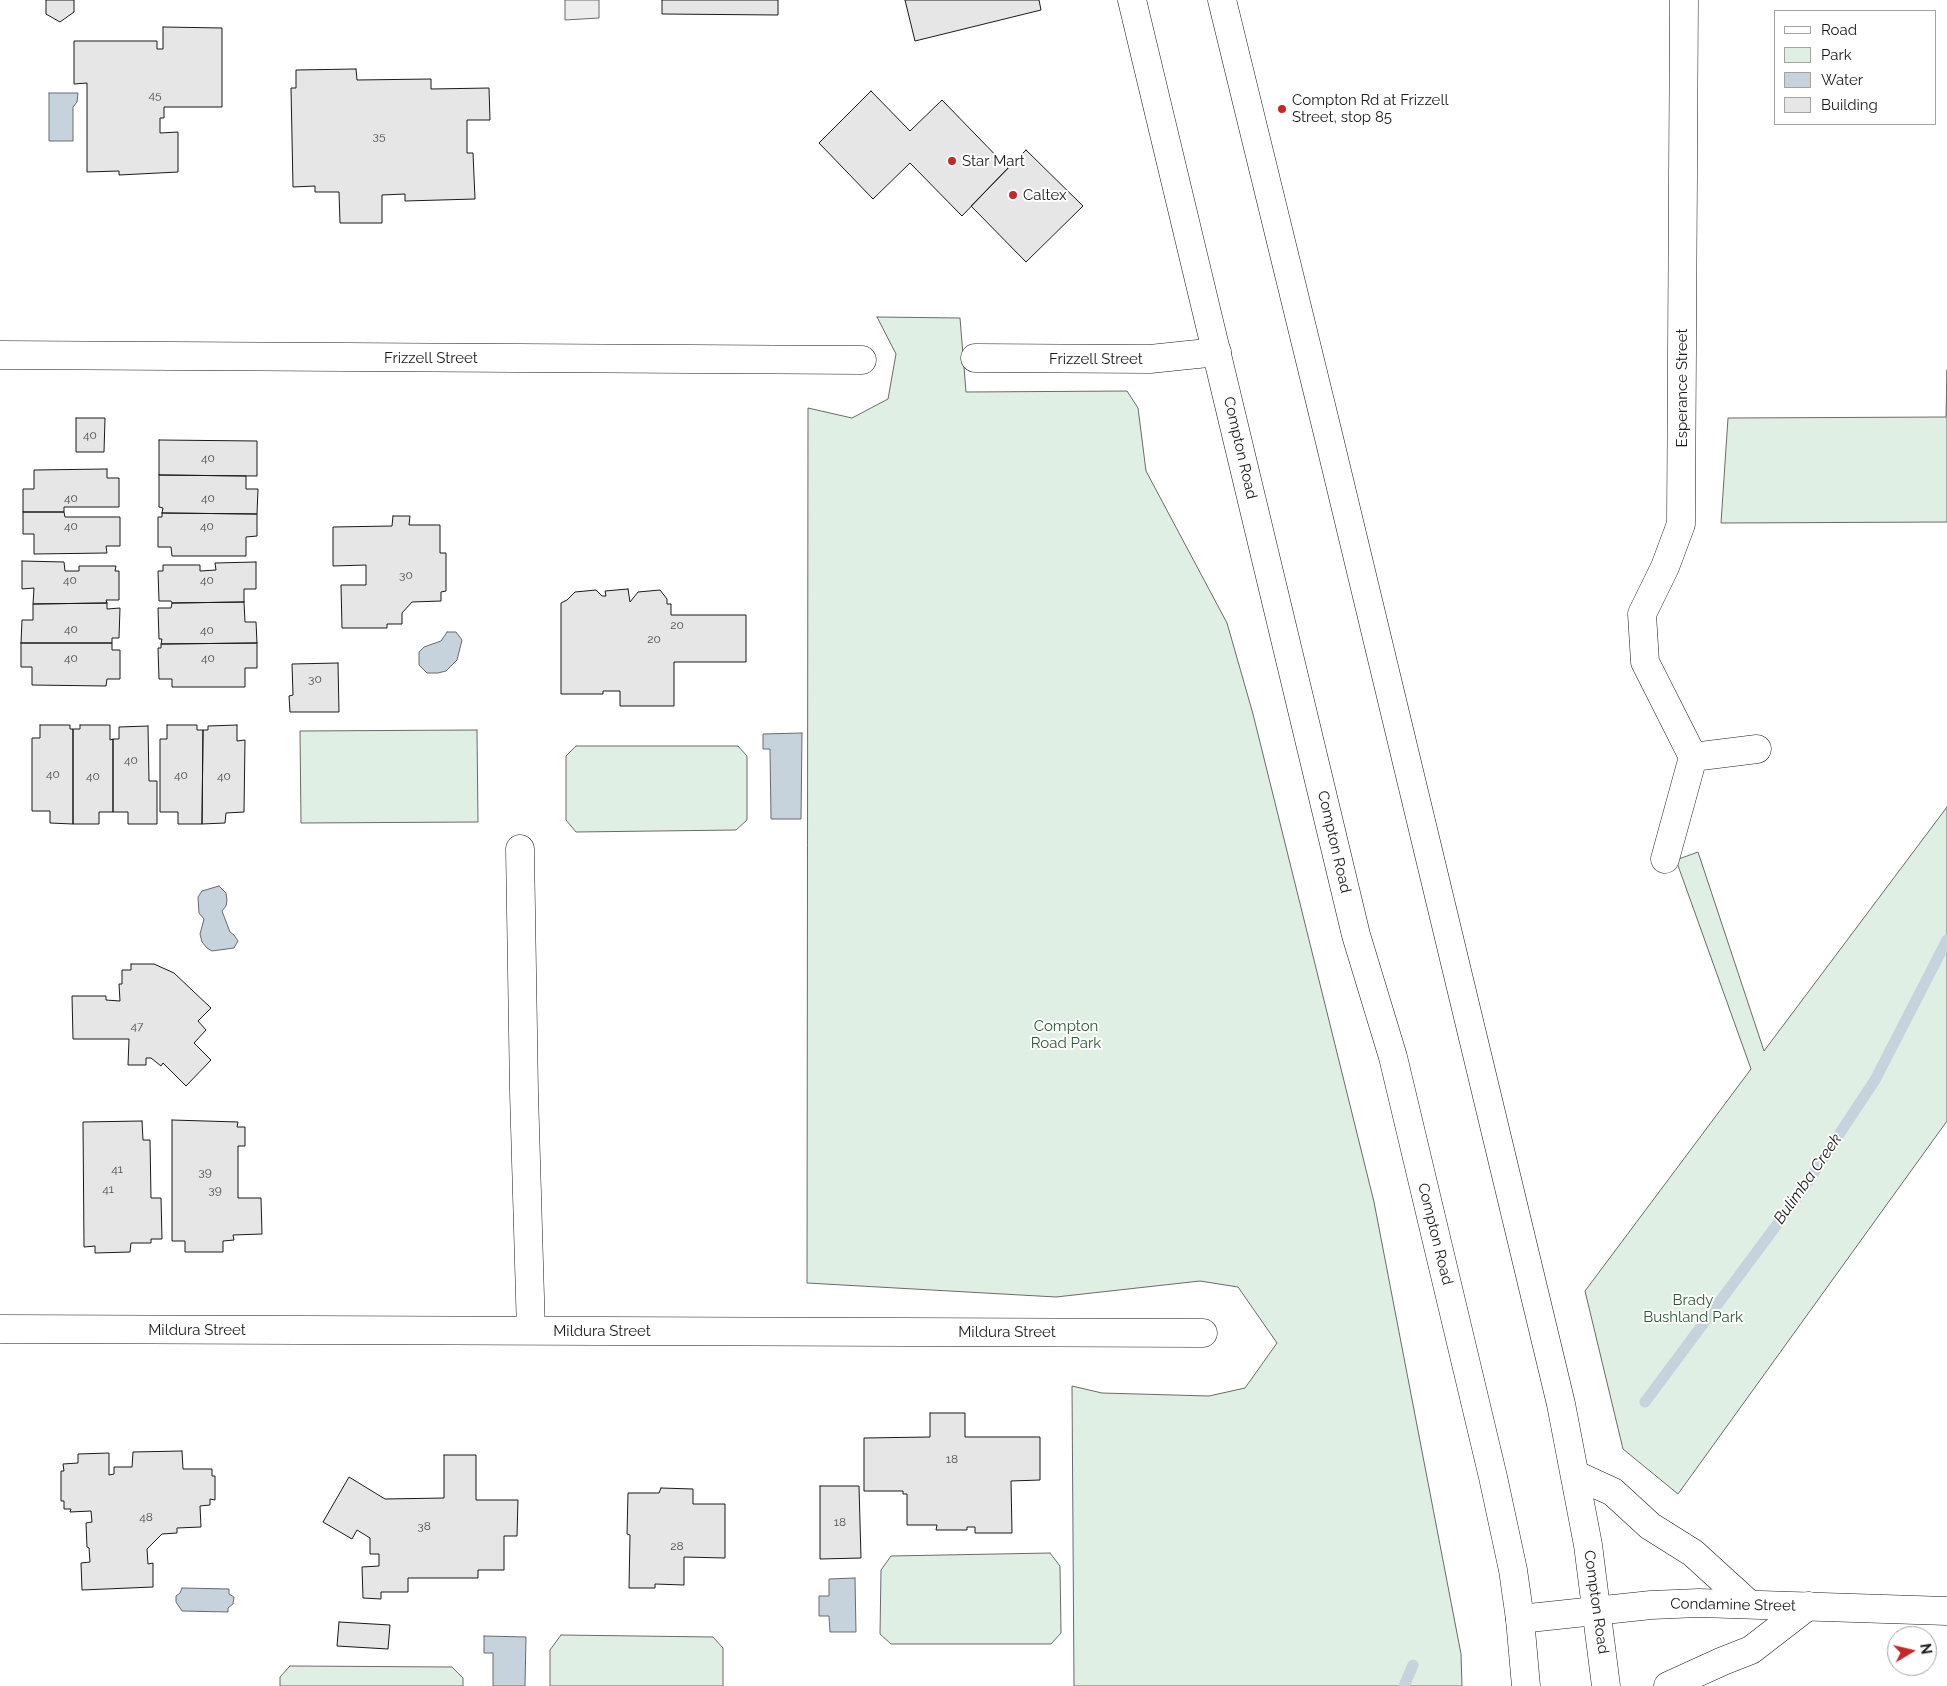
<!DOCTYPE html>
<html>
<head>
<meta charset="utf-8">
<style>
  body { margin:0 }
  #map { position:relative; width:1947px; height:1686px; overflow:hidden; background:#fff; font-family:Raleway,sans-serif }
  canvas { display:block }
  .legend { position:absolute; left:1774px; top:10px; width:162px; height:115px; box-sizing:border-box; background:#fff; border:1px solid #a3a3a3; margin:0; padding:6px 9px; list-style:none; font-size:15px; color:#1a1a1a }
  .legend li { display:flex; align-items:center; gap:10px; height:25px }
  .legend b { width:25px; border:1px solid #a3a3a3 }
  .north { position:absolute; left:1887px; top:1626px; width:50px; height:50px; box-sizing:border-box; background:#fff; border:1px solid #a3a3a3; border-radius:50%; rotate:81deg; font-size:14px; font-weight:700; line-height:20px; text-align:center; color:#1a1a1a }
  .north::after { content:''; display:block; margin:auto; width:18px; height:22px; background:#c62828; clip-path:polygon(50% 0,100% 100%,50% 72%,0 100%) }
</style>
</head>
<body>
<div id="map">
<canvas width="1947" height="1686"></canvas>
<ul class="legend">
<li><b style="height:6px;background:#fff"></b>Road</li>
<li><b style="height:14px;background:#e0efe3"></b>Park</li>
<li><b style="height:14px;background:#c6d2dc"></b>Water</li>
<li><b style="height:14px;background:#e6e6e6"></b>Building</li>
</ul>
<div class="north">N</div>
</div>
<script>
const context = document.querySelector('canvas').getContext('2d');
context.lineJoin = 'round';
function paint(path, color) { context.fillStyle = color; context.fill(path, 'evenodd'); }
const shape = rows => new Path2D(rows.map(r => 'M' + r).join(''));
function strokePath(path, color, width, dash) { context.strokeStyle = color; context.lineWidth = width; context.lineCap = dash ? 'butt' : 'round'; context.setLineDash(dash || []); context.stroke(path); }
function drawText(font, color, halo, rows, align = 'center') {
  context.font = font + ' Raleway,sans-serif'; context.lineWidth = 4; context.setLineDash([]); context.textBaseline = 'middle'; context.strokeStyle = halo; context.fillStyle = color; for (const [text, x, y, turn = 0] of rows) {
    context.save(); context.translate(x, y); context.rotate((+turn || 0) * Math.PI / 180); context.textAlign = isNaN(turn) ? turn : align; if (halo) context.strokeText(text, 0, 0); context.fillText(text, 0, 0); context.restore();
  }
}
const green = shape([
  [877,317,960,318,966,392,1127,391,1138,408,1146,471,1227,623,1253,714,1374,1202,1461,1654,1462,1686,1074,1686,1072,1386,1102,1393,1209,1396,1245,1388,1277,1343,1238,1287,1200,1281,1056,1297,807,1283,808,408,852,418,888,399,896,354,877,317],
  [1947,370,1947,522,1721,523,1728,418,1946,417,1947,370],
  [477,730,478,822,301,823,300,731,477,730],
  [576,746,738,746,747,756,747,820,736,830,576,832,566,820,566,756,576,746],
  [1947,807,1947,1121,1678,1494,1623,1449,1585,1291,1751,1069,1676,860,1698,852,1764,1051,1947,807],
  [1050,1553,1060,1566,1061,1633,1051,1644,891,1644,880,1634,881,1570,891,1556,1050,1553],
  [561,1635,713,1637,723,1648,723,1686,550,1686,550,1650,561,1635],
  [290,1666,452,1667,463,1678,463,1686,280,1686,280,1677,290,1666]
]);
const parking = shape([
  [565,0,599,0,599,18,565,20,565,0]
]);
const water = shape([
  [49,93,78,93,77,102,73,107,73,141,49,141,49,93],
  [447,632,456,632,462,640,457,660,446,671,438,673,427,673,419,665,419,652,424,647,441,641,447,632],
  [802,733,801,819,771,819,770,749,763,749,763,734,802,733],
  [219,886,226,893,227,900,226,906,222,911,230,932,234,935,238,941,234,948,212,951,207,948,202,942,200,934,204,919,199,913,198,897,202,891,219,886],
  [855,1578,856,1632,830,1632,829,1616,819,1616,819,1596,829,1596,829,1579,855,1578],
  [182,1588,229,1589,229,1594,234,1597,233,1604,228,1608,228,1612,182,1611,176,1602,176,1596,180,1593,182,1588],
  [484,1636,526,1637,525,1686,493,1686,493,1653,484,1653,484,1636]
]);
const stream = shape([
  [1645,1402,1799,1195,1875,1080,1947,940],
  [1404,1686,1413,1665]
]);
const building = shape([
  [46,0,74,0,74,12,60,22,46,14,46,0],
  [662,0,778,0,778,15,662,14,662,0],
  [905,0,1039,0,1041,10,915,41,905,0],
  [163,27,222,28,222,107,164,107,164,118,160,118,160,133,178,132,178,172,119,175,119,171,87,172,87,83,74,84,74,41,157,41,157,49,163,49,163,27],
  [356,69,357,80,431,79,431,89,489,88,490,120,467,120,467,153,473,153,475,199,405,201,405,194,382,195,382,223,340,223,339,192,315,192,315,186,293,187,291,88,296,88,296,70,356,69],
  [871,91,910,131,942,100,1008,168,962,216,910,163,873,199,819,143,871,91],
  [1026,150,1083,206,1026,262,971,206,1026,150],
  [76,418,105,418,104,452,76,452,76,418],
  [159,440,257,441,257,476,159,475,159,440],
  [107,469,107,478,119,478,119,507,64,507,64,512,23,512,23,489,34,489,34,470,107,469],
  [159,475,246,476,246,489,258,489,257,514,162,513,163,508,159,507,159,475],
  [23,512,64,512,65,517,120,517,120,546,106,546,107,553,34,554,34,534,23,534,23,512],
  [162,513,257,514,257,536,246,537,246,556,172,556,171,547,158,547,158,517,162,517,162,513],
  [393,516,410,516,409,525,440,525,440,553,446,553,446,591,441,592,441,601,412,602,402,613,402,624,387,624,387,628,342,628,341,585,366,585,366,565,333,566,333,527,392,526,393,516],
  [22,561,64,562,65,571,79,571,79,566,116,566,115,571,119,571,119,600,106,600,107,603,33,604,34,588,22,589,22,561],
  [256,562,256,589,244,589,244,602,172,603,171,601,159,601,158,571,163,571,163,565,200,565,200,571,216,570,215,563,256,562],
  [628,589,630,602,638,592,660,590,667,599,667,604,671,604,671,615,746,615,746,662,674,662,674,706,620,706,620,691,603,691,603,694,561,694,561,603,567,600,575,592,596,590,602,596,606,596,605,591,628,589],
  [244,602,245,622,256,622,257,643,161,644,162,639,159,639,158,608,171,608,172,603,244,602],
  [107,603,107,609,120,608,119,638,112,638,112,643,21,643,22,620,33,620,33,604,107,603],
  [21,643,112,643,112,650,120,650,120,679,107,679,106,686,32,685,32,667,21,667,21,643],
  [257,643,257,668,245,668,245,687,172,687,172,679,159,679,158,648,161,648,161,644,257,643],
  [338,663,339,712,290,712,289,696,293,695,292,664,338,663],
  [40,725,70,725,70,729,73,729,73,824,50,823,50,811,32,811,32,738,40,738,40,725],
  [80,725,110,725,110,740,113,739,113,812,99,812,99,824,73,824,73,729,80,729,80,725],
  [167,725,197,725,197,730,203,730,202,824,178,824,178,812,160,812,160,739,167,739,167,725],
  [237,725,237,741,245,740,244,812,226,813,225,823,202,824,203,730,208,730,208,726,237,725],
  [148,726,149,781,157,781,157,824,128,824,128,812,113,812,113,739,119,739,119,727,148,726],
  [131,964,154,964,174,973,211,1008,198,1021,206,1030,194,1043,211,1060,186,1086,163,1063,161,1066,151,1058,146,1058,146,1065,128,1065,129,1039,73,1039,72,996,106,996,106,1000,120,1001,119,984,122,984,122,970,131,970,131,964],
  [172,1120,238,1122,237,1127,245,1127,245,1146,238,1146,238,1198,261,1198,262,1234,233,1235,234,1240,223,1241,223,1252,185,1252,185,1241,172,1241,172,1120],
  [142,1121,143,1140,150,1140,151,1198,161,1198,162,1239,151,1239,151,1243,131,1243,130,1252,95,1253,95,1246,84,1247,83,1122,142,1121],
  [930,1413,965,1413,965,1437,1040,1437,1040,1480,1011,1481,1012,1533,975,1533,975,1527,967,1527,967,1530,936,1530,937,1525,907,1525,907,1494,903,1494,903,1491,864,1491,864,1438,930,1437,930,1413],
  [182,1451,183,1469,212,1469,212,1476,215,1476,215,1500,210,1499,210,1505,200,1506,201,1527,177,1528,177,1533,162,1534,147,1549,148,1564,153,1563,153,1587,82,1590,81,1563,90,1562,89,1548,87,1547,86,1523,92,1522,91,1511,70,1512,71,1509,64,1509,64,1501,61,1501,61,1471,64,1471,63,1464,78,1463,78,1454,109,1453,109,1475,114,1474,114,1467,132,1467,133,1452,182,1451],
  [444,1455,476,1455,476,1500,518,1500,517,1536,504,1536,504,1570,478,1570,478,1578,408,1578,408,1592,381,1592,381,1599,363,1598,362,1567,379,1566,379,1554,370,1554,370,1538,357,1530,352,1539,323,1522,349,1477,385,1499,444,1498,444,1455],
  [820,1486,859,1486,861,1558,820,1559,820,1486],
  [661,1488,693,1489,693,1504,725,1504,725,1558,684,1557,684,1585,655,1584,655,1588,629,1588,630,1535,627,1534,628,1493,659,1493,661,1488],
  [339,1622,390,1625,388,1649,337,1646,339,1622]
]);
const minor = shape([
  [1684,0,1681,524,1665,567,1642,614,1645,662,1693,757],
  [0,355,862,360],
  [975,358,1150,359,1217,352],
  [520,849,524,1092,531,1331],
  [1665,859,1693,757,1757,749],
  [0,1329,1203,1333],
  [1520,1619,1651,1605,1699,1603,1947,1611]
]);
const major = shape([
  [1132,0,1356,935,1393,1057,1493,1477,1513,1570,1520,1619,1526,1686],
  [1222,0,1329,438,1561,1404,1588,1545,1606,1686],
  [1576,1475,1613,1492,1650,1526,1693,1553,1749,1604],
  [1668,1686,1723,1661,1751,1650,1808,1606]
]);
const markers = [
  [1282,109,5,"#c62828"],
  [952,161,5,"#c62828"],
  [1013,195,5,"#c62828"]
];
const numberNames = [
  ["45",155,95],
  ["35",379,136],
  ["40",90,435],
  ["40",208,458],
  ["40",71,498],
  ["40",208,498],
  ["40",71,526],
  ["40",207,526],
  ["30",406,575],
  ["40",70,580],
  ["40",207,580],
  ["20",677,625],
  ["40",71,629],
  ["40",207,630],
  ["20",654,639],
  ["40",71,658],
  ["40",208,658],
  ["30",315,679],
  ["40",131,760],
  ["40",53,774],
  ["40",181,775],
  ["40",93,776],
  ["40",224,776],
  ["47",137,1026],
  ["41",117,1169],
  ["39",205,1172],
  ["41",108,1189],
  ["39",215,1190],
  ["18",952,1459],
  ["48",146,1517],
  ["18",840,1522],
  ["38",424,1526],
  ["28",677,1546]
];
const poiNames = [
  ["Compton Rd at Frizzell",1292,100],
  ["Street, stop 85",1292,117],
  ["Star Mart",962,161],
  ["Caltex",1023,195]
];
const streetNames = [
  ["Frizzell Street",431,358],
  ["Frizzell Street",1096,359],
  ["Esperance Street",1682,388,-90],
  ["Compton Road",1240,448,77],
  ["Compton Road",1334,842,77],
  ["Compton Road",1435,1234,76],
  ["Mildura Street",197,1330],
  ["Mildura Street",602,1331],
  ["Mildura Street",1007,1332],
  ["Compton Road",1596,1602,82],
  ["Condamine Street",1733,1605,1]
];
const parkNames = [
  ["Compton",1066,1026],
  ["Road Park",1066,1043],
  ["Brady",1693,1300],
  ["Bushland Park",1693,1317]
];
const waterNames = [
  ["Bulimba Creek",1808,1179,-55]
];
paint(green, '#e0efe3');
strokePath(green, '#6a6a6a', 1);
paint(parking, '#ededed');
strokePath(parking, '#6a6a6a', 1);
paint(water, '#c6d2dc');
strokePath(water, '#6a6a6a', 1);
strokePath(stream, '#c6d2dc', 11);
paint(building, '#e6e6e6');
strokePath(building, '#1a1a1a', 1);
strokePath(minor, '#1a1a1a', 29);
strokePath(major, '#1a1a1a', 29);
strokePath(minor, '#fff', 28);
strokePath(major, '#fff', 28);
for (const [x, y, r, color] of markers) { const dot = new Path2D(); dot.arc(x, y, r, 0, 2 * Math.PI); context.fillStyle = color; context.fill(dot); strokePath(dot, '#fff', 2); }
drawText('12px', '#4d4d4d', null, numberNames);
drawText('15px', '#1a1a1a', '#fff', poiNames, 'left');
drawText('15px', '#1a1a1a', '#fff', streetNames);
drawText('15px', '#2b5a34', '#fff', parkNames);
drawText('italic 16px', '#1a1a1a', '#fff', waterNames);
</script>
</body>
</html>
